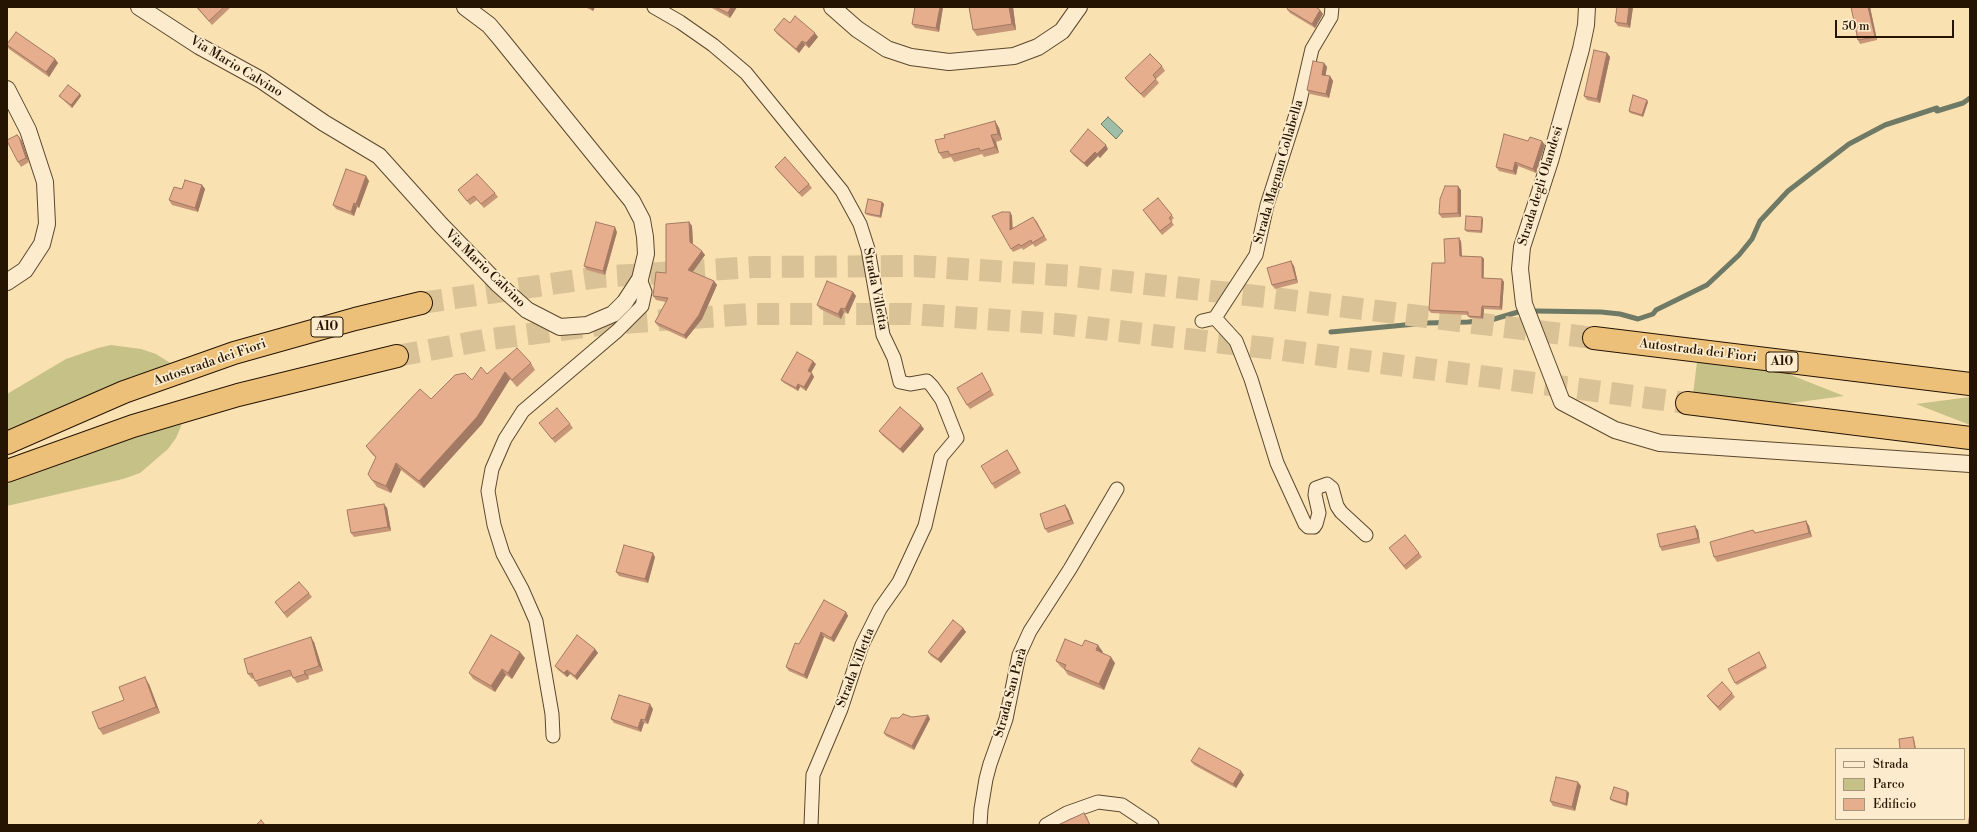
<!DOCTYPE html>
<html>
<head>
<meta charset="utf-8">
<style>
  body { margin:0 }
  #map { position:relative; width:1977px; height:832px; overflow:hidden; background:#fae1b2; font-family:"Libre Bodoni",serif }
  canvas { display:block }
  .frame { position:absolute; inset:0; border:8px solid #241401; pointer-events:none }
  .legend { position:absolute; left:1835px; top:748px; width:130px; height:72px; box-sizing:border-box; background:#fceccd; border:1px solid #a6967b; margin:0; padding:5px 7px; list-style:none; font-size:12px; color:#241401 }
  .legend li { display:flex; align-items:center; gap:8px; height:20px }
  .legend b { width:20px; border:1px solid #a6967b }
  .scale { position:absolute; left:1835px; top:20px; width:119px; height:18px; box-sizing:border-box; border:2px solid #241401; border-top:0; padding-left:5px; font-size:12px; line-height:14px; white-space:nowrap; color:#241401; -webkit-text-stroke:3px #fceccd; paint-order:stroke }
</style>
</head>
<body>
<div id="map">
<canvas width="1977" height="832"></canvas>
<div class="frame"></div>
<ul class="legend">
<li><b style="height:5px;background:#fceccd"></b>Strada</li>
<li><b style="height:11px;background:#c6c187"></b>Parco</li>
<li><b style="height:11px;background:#e7ae8d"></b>Edificio</li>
</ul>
<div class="scale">50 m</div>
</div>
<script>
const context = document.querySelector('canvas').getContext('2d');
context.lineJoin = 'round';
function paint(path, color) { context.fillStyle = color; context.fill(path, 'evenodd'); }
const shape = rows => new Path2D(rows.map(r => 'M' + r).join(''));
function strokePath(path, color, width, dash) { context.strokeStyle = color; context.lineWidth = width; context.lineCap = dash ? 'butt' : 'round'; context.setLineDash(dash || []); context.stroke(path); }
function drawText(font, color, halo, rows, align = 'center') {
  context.font = font + ' "Libre Bodoni",serif'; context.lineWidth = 3.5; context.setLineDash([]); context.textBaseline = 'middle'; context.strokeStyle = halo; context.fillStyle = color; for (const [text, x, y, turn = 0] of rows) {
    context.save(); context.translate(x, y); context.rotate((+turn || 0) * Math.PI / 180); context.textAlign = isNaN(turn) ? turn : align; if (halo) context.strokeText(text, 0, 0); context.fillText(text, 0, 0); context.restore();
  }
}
const green = shape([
  [111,345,141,349,156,354,172,364,121,382,7,431,7,394,66,359,98,348],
  [1697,362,1786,373,1844,396,1784,404,1693,394],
  [1970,397,1970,425,1916,404],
  [182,424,176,438,168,449,140,473,123,479,7,506,7,484,136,437]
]);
const water = shape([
  [1108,117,1123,131,1116,139,1101,124,1108,117]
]);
const stream = shape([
  [1536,311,1601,312,1620,314,1638,319,1653,314,1656,310,1707,285,1739,255,1752,239,1760,221,1788,191,1849,144,1885,125,1937,108,1937,111,1963,103,1970,98],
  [1331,332,1426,323,1468,322,1491,320,1518,312]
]);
const motorwayTunnel = shape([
  [421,303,599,277,755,267,915,266,1073,276,1266,297,1594,338],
  [397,356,484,340,607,324,749,314,910,314,1058,324,1267,348,1687,403]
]);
const minor = shape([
  [654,7,680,22,713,45,746,73,842,191,860,224,868,249,883,335,894,358,900,382,910,384,927,381,932,386,942,400,957,438,941,457,925,526,899,582,880,609,862,645,841,709,813,775,811,825],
  [1215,318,1236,341,1251,379,1277,463,1305,524,1308,527,1314,527,1316,524,1319,513,1315,495,1316,488,1327,484,1332,488,1337,506,1341,512,1366,535],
  [1202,321,1215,318,1256,255,1267,205,1299,105,1312,49,1331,17,1332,7],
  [553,736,552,714,536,621,522,589,503,554,494,525,488,491,492,469,505,439,523,411,617,331,642,306,645,292,640,279],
  [980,825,981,809,986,779,990,764,1006,719,1019,655,1030,631,1070,569,1117,489],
  [1046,825,1067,813,1098,802,1122,805,1152,825]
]);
const tertiary = shape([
  [139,7,199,46,261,80,324,123,379,156,441,225,497,283,527,310,560,327,587,325,613,314,625,302,640,279,646,254,645,237,642,220,632,201,500,38,489,25,465,7],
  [832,7,857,29,887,49,911,57,949,62,1014,56,1038,47,1062,31,1079,7],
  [1587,7,1586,25,1581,49,1550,161,1522,247,1520,269,1524,304,1562,402,1615,430,1660,443,1970,464],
  [7,89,28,130,45,182,47,224,42,244,25,270,7,282]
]);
const motorway = shape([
  [1594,338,1970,384],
  [1687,403,1970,438],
  [7,443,124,392,234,353,355,319,421,303],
  [7,471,133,426,238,395,397,356]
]);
const wall = shape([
  [196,7,231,7,212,25],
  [585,7,595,7,593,11],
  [710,7,737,7,730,18],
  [943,7,939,32,915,28,912,24],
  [969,7,1013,7,1016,30,977,36,973,30],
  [1318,7,1318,9,1323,14,1315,28,1290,13,1287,9],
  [1617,7,1633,7,1630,28,1618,26,1615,22],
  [1851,7,1870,7,1877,40,1860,44,1858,40],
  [790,23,818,37,809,48,805,45,799,53,777,34,774,30],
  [7,44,55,59,58,63,49,77,9,49,7,46],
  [1607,53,1610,57,1600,103,1587,100,1584,96],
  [1324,63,1327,67,1325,76,1330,76,1333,81,1329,98,1310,94,1307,90],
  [1162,66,1165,71,1156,79,1159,83,1144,98,1128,82,1125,78],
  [80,94,81,96,72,108,61,98,59,96],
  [1648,102,1643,117,1630,113,1629,111],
  [995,121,999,128,1002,140,996,142,999,153,984,157,982,154,954,162,951,157,943,159,939,153,945,138],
  [22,141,29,162,21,167,18,162],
  [1528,141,1545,145,1536,173,1518,166,1516,175,1499,171,1496,167],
  [1108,149,1100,158,1098,156,1087,167,1073,155,1070,151],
  [775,167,809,184,812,188,802,197,778,171],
  [366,176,369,181,359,208,357,207,354,216,336,209,333,205],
  [202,185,205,189,198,212,172,205,169,200,182,189],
  [458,190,495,193,498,197,484,208,477,200,470,205],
  [1461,190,1461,217,1442,218,1439,214],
  [1158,198,1174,218,1171,221,1174,225,1162,235,1145,213],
  [882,202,884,204,881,218,867,215,865,213],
  [1010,212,1012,216,1012,228,1036,220,1047,240,1035,247,1033,244,1023,250,1022,248,1013,252,1011,249],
  [1483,219,1482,233,1467,232,1465,230],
  [689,222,692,226,693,244,705,255,693,272,714,281,717,285,702,319,686,339,658,326,655,322,666,302,656,300,653,296,666,273],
  [617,232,605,275,587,270,584,266],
  [1461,241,1462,256,1482,257,1484,259,1484,278,1502,279,1504,282,1502,310,1484,309,1483,319,1470,318,1468,316,1468,315,1431,313,1429,310,1445,263],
  [1294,266,1298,283,1275,289,1272,285],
  [853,292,856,296,848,314,844,312,841,319,820,309,817,305],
  [531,363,535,370,517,387,510,379,482,424,424,488,401,470,391,493,377,487,372,480,376,458,371,453,366,446,431,399,487,374],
  [816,364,811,373,814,377,806,391,800,387,798,391,784,383,781,380],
  [984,378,994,395,970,409,967,405],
  [539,423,570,424,573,428,555,443],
  [924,429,903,453,882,435,879,431],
  [1010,454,1021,473,995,489,992,484],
  [384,504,387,508,391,531,354,537,351,533],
  [1065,505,1068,509,1074,524,1048,533,1045,529],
  [1806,521,1809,526,1812,537,1717,562,1714,557,1753,530,1756,533],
  [1698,530,1700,543,1662,551,1660,547],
  [1389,548,1419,553,1422,557,1406,570],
  [655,557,648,583,619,576,616,572],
  [309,593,312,597,287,618,275,602],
  [846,612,848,616,834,642,824,637,807,679,789,671,786,667,799,644],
  [963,628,966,632,941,663,931,656,928,652],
  [314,642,323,671,308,676,309,679,297,683,292,676,259,687,255,681,254,678,252,679,248,674],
  [1082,646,1103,652,1102,653,1115,663,1104,690,1068,675,1064,669,1061,667,1056,661],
  [595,649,598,653,577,680,570,674,567,677,558,670,555,666],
  [1760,654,1767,668,1737,685,1735,683],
  [525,658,512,679,506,675,495,692,473,679,469,673],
  [149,684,160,713,103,735,99,729,124,700],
  [1732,693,1735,697,1720,711,1710,700,1707,696],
  [653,709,648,724,644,723,641,732,614,723,611,719],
  [928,715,930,719,914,750,886,736,884,733],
  [1191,761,1244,775,1236,788,1194,765],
  [1581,786,1575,811,1553,806,1550,801],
  [1627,791,1629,793,1627,806,1612,801,1610,799]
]);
const shadedWall = shape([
  [590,7,595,7,593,11],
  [731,7,737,7,730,18,728,13],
  [940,7,943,7,939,32,936,28],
  [1009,7,1013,7,1016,30,1012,24],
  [1316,7,1318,7,1319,12,1320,10,1323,14,1315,28,1312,24],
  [1629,7,1633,7,1630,28,1627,24],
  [1868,7,1870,7,1877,40,1875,37],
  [815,33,818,37,809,48,806,43],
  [802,41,805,45,799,53,796,49],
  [1607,53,1610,57,1600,103,1597,99],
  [55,59,58,63,49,77,46,72],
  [1324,63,1327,67,1325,79,1322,75],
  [1330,76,1333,81,1329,98,1326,94],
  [80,94,81,96,72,108,71,105],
  [1647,100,1648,102,1643,117,1642,115],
  [995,121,999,128,1002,140,998,134],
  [991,135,996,142,999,153,995,147],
  [19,137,22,141,29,162,26,158],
  [1542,141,1545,145,1536,173,1533,169],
  [1106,145,1108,149,1100,158,1097,154],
  [1095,152,1098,156,1087,167,1084,163],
  [1515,162,1518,166,1516,175,1513,171],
  [366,176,369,181,359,208,356,204],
  [202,185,205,189,198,212,195,208],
  [1458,186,1461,190,1461,217,1458,213],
  [882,202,884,204,881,218,880,216],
  [354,203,357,207,354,216,351,212],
  [1010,212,1012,216,1013,233,1010,230],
  [1482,217,1483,219,1482,233,1481,231],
  [689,222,692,226,693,246,690,242],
  [615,227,617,232,605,275,603,271],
  [1459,238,1461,241,1462,259,1460,256],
  [702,251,705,255,691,274,688,270],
  [1482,257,1484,259,1483,281,1482,278],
  [1291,261,1294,266,1298,283,1296,279],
  [1502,279,1504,282,1502,310,1500,307],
  [714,281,717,285,702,319,686,339,684,335],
  [853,292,856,296,848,314,845,309],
  [1482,306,1484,309,1483,319,1481,317],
  [841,308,844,312,841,319,838,314],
  [813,361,816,364,810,374,808,371],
  [505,372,510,379,482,424,424,488,419,481],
  [812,373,814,377,806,391,804,387],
  [798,384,800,387,798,391,796,388],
  [921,425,924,429,903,453,900,449],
  [396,463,401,470,391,493,386,486],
  [384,504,387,508,391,531,388,527],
  [1065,505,1068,509,1074,524,1071,520],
  [1806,521,1809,526,1812,537,1809,533],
  [1695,526,1698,530,1700,543,1698,538],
  [653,553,655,557,648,583,645,579],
  [846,612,848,616,834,642,831,638],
  [963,628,966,632,941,663,938,659],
  [821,632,824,637,807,679,804,675],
  [311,637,314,642,323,671,319,666],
  [1098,645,1103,652,1100,656,1096,650],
  [595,649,598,653,577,680,575,676],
  [520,652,525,658,512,679,508,673],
  [1111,657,1115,663,1104,690,1099,684],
  [502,669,506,675,495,692,491,686],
  [567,670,570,674,567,677,564,673],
  [304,671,308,676,309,679,305,674],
  [145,677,149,684,160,713,156,707],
  [650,704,653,709,648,724,645,720],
  [928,715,930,719,914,750,912,746],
  [641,719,644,723,641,732,638,728],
  [1913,737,1914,739,1916,749,1915,749],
  [1241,771,1244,775,1236,788,1233,784],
  [1578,782,1581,786,1575,811,1572,807],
  [1627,791,1629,793,1627,806,1626,804],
  [1084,813,1087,817,1090,825]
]);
const building = shape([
  [197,7,224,7,209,21,197,7],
  [715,7,731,7,728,13,715,7],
  [915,7,940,7,936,28,912,24,915,7],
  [969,7,1009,7,1012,24,973,30,969,7],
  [1288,7,1316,7,1320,10,1312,24,1287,9,1288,7],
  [1617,7,1629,7,1627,24,1615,22,1617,7],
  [1851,7,1868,7,1875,37,1858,40,1851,7],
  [795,16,815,33,806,43,802,41,796,49,774,30,784,18,790,23,795,16],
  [16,32,55,59,46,72,7,45,7,44,16,32],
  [1594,50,1607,53,1597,99,1584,96,1594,50],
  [1150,54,1162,66,1153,75,1156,79,1141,94,1125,78,1150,54],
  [1313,61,1324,63,1322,75,1330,76,1326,94,1307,90,1313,61],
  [68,85,80,94,71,105,59,96,68,85],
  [1633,95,1647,100,1642,115,1629,111,1633,95],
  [995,121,998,134,991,135,995,147,980,151,979,148,950,155,948,151,939,153,935,140,945,138,944,135,995,121],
  [1088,129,1106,145,1097,154,1095,152,1084,163,1070,151,1088,129],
  [1504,134,1528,141,1530,137,1542,141,1533,169,1515,162,1513,171,1496,167,1504,134],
  [17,135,19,137,26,158,18,162,7,141,7,140,17,135],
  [785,157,809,184,799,193,775,167,785,157],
  [346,169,366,176,356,204,354,203,351,212,333,205,346,169],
  [477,174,495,193,481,204,474,196,467,201,458,190,477,174],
  [185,180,202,185,195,208,169,200,174,187,182,189,185,180],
  [1445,186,1458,186,1458,213,1439,214,1440,199,1445,186],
  [1158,198,1172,215,1169,218,1172,222,1160,231,1143,210,1158,198],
  [868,199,882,202,880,216,865,213,868,199],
  [1002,212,1010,212,1010,230,1033,217,1044,236,1032,243,1031,240,1021,246,1019,244,1011,249,992,216,1002,212],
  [1466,216,1482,217,1481,231,1465,230,1466,216],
  [596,222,615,227,603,271,584,266,596,222],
  [689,222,690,242,702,251,688,270,714,281,699,315,684,335,655,322,668,298,653,296,656,272,666,273,666,224,689,222],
  [1459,238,1460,256,1482,257,1482,278,1502,279,1500,307,1482,306,1481,317,1468,316,1468,312,1429,310,1432,263,1445,263,1444,239,1459,238],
  [1291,261,1296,279,1272,285,1267,268,1291,261],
  [827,281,853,292,845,309,841,308,838,314,817,305,827,281],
  [517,348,531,363,512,380,505,372,477,417,419,481,396,463,386,486,372,480,368,474,376,457,366,446,420,389,431,399,455,375,465,373,472,380,481,367,487,374,517,348],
  [797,352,813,361,808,371,812,373,804,387,798,384,796,388,781,380,797,352],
  [982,373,991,390,967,405,957,388,982,373],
  [900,407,921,425,900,449,879,431,900,407],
  [557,408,570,424,552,439,539,423,557,408],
  [1007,450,1018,469,992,484,981,466,1007,450],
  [384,504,388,527,351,533,347,510,384,504],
  [1065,505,1071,520,1045,529,1040,514,1065,505],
  [1806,521,1809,533,1714,557,1710,542,1753,530,1755,533,1806,521],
  [1695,526,1698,538,1660,547,1657,534,1695,526],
  [1405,535,1419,553,1404,566,1389,548,1405,535],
  [624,545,653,553,645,579,616,572,624,545],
  [299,582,309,593,284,613,275,602,299,582],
  [824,600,846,612,831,638,821,632,804,675,786,667,795,643,799,644,824,600],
  [953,620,963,628,938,659,928,652,953,620],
  [491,635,520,652,508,673,502,669,491,686,469,673,491,635],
  [577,635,595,649,575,676,567,670,564,673,555,666,577,635],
  [311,637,319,666,304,671,305,674,293,678,290,670,255,681,252,673,248,674,244,659,311,637],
  [1065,639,1082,646,1085,640,1098,645,1096,650,1111,657,1099,684,1064,669,1066,665,1056,661,1065,639],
  [1759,652,1766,666,1735,683,1728,669,1759,652],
  [145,677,156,707,99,729,92,712,124,700,119,687,145,677],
  [1722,682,1732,693,1718,707,1707,696,1722,682],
  [619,695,650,704,645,720,641,719,638,728,611,719,619,695],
  [903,714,912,717,928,715,912,746,884,733,891,718,899,718,903,714],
  [1913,737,1915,749,1900,749,1899,739,1913,737],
  [1199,748,1241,771,1233,784,1191,761,1199,748],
  [1556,777,1578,782,1572,807,1550,801,1556,777],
  [1614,787,1627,791,1626,804,1610,799,1614,787],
  [1084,813,1090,825,1058,825,1084,813],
  [1970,813,1970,825,1968,825,1970,813],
  [261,820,265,825,256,825,261,820]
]);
const shields = [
  [327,327,32],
  [1782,362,32]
];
const shieldNames = [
  ["A10",327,327],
  ["A10",1782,362]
];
const streetNames = [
  ["Via Mario Calvino",236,67,31],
  ["Strada Magnan Collabella",1279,172,-74],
  ["Strada degli Olandesi",1541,186,-73],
  ["Via Mario Calvino",485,269,44],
  ["Strada Villetta",875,289,79],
  ["Autostrada dei Fiori",1698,351,7],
  ["Autostrada dei Fiori",210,363,-19],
  ["Strada Villetta",856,668,-69],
  ["Strada San Parà",1011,693,-75]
];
paint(green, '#c6c187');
paint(water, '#9fbea7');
strokePath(water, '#6e7a65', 1);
strokePath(stream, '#6e7a65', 5);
strokePath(motorwayTunnel, '#dac297', 22, [22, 11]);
strokePath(minor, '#5a472d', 15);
strokePath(tertiary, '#5a472d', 18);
strokePath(motorway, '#241401', 24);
strokePath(minor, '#fceccd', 13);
strokePath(tertiary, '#fceccd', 16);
strokePath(motorway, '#edc079', 22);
paint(wall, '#c79679');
paint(shadedWall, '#a27a63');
paint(building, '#e7ae8d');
strokePath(building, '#a27a63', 1);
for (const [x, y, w] of shields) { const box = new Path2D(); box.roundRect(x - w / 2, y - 10, w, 20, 3); context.fillStyle = '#fceccd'; context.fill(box); strokePath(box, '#241401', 1); }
drawText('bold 12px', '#241401', null, shieldNames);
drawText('13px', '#241401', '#fceccd', streetNames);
</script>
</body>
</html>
